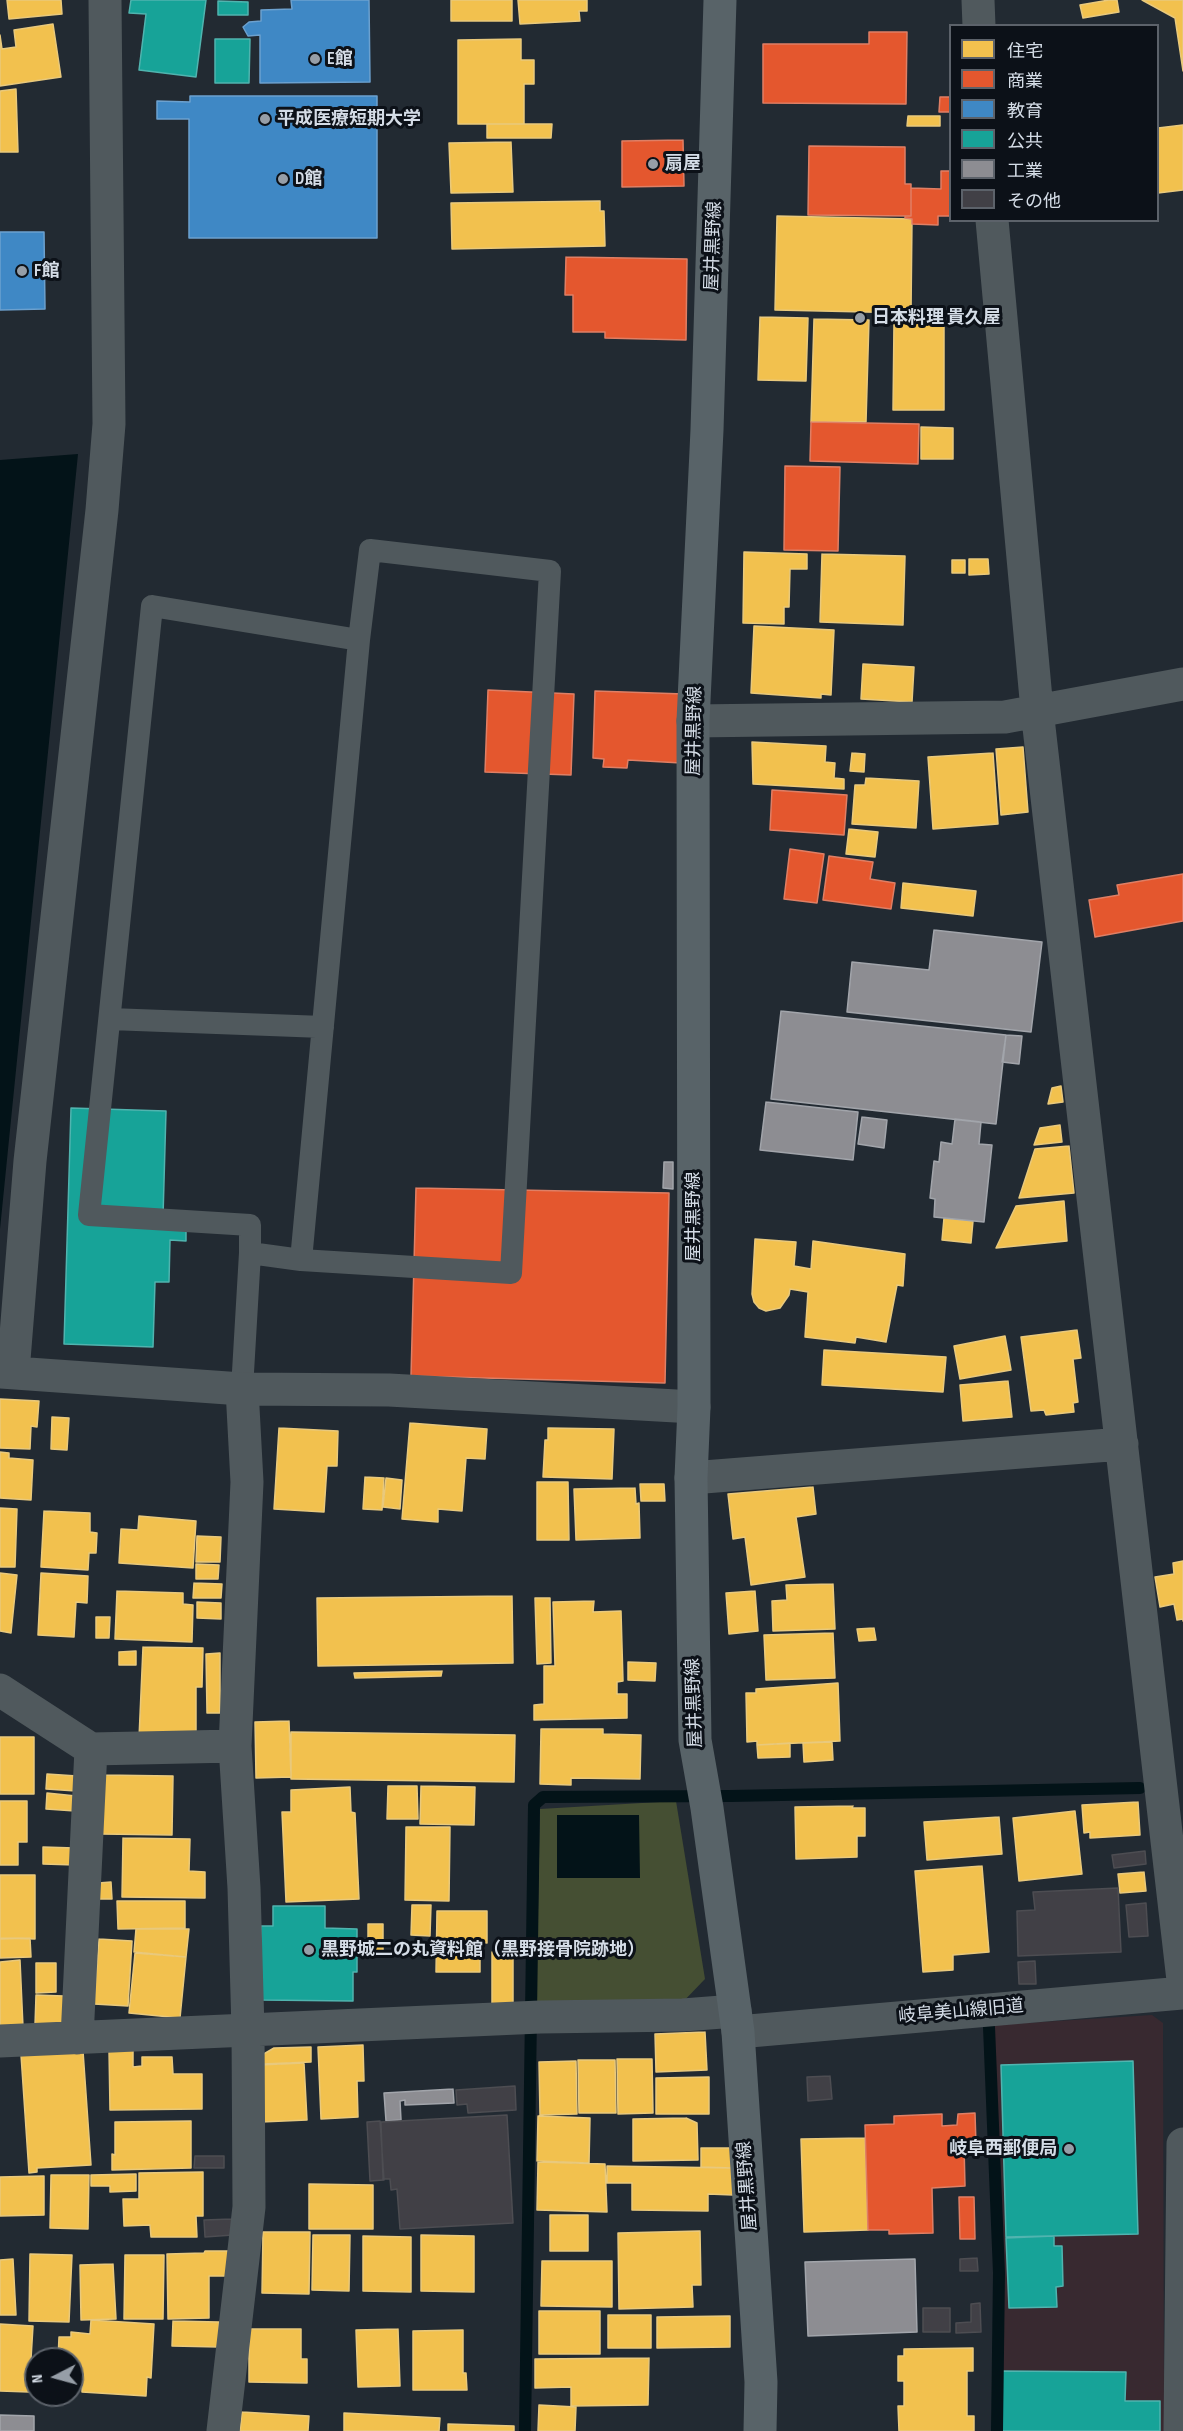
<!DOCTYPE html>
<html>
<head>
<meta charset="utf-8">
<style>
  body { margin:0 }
  #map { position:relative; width:1183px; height:2431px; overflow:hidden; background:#222a32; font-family:"Sofia Sans Condensed","Noto Sans JP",sans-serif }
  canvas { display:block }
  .legend { position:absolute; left:949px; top:24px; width:210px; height:198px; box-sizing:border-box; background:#0c1118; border:2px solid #5c626a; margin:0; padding:8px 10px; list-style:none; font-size:18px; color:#d4dce6 }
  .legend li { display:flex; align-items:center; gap:12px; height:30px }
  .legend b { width:30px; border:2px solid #5c626a }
  .north { position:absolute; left:24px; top:2347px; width:60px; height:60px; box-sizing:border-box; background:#0c1118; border:2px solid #5c626a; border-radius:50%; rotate:264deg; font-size:16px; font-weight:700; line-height:24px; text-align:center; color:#d4dce6 }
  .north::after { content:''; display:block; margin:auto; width:21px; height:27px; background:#969ea7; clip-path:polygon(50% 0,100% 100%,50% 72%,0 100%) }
</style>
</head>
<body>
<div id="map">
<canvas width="1183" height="2431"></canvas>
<ul class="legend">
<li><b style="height:16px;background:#f2c14e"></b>住宅</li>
<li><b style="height:16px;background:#e4572e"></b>商業</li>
<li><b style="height:16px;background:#3f88c5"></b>教育</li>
<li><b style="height:16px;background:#17a398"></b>公共</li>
<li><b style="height:16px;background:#8d8d92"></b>工業</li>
<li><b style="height:16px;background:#414046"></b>その他</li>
</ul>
<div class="north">N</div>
</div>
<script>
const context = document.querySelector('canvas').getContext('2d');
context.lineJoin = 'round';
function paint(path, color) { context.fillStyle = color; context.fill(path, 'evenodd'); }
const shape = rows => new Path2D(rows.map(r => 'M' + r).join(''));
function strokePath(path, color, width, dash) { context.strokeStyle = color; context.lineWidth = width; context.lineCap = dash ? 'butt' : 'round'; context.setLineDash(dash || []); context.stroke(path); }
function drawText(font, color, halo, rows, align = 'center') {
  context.font = font + ' "Sofia Sans Condensed","Noto Sans JP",sans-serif'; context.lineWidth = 6; context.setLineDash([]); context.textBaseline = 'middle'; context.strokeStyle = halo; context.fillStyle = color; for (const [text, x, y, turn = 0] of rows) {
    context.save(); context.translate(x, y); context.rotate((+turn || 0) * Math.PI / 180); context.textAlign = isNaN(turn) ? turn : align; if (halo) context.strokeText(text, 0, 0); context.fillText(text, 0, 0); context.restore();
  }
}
const commercial = shape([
  [1152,2015,1163,2023,1164,2431,1001,2431,994,2025]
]);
const green = shape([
  [676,1801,705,1979,680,2005,536,2011,540,1809]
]);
const water = shape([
  [78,454,0,1229,0,460],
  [557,1815,639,1815,640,1878,557,1878]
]);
const homes = shape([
  [7,0,61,0,62,14,9,19,7,0],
  [451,0,512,0,512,21,451,21,451,0],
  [518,0,587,0,587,11,579,11,580,21,520,24,518,0],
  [1109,0,1117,0,1119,12,1083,18,1080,5,1109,0],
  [1142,0,1183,0,1183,71,1175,18,1142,0],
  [53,24,61,77,0,86,0,35,2,49,16,47,14,30,53,24],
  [521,39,521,60,534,60,534,84,524,84,524,124,458,124,458,40,521,39],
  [16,89,18,152,0,152,0,91,16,89],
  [908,116,940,116,940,126,907,126,908,116],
  [487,124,552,124,551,138,487,138,487,124],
  [1183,125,1183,190,1158,193,1158,128,1183,125],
  [511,142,513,192,451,193,449,143,511,142],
  [600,201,600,211,604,211,605,246,452,249,451,203,600,201],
  [777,216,912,219,911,313,775,310,777,216],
  [760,317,808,318,806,381,758,380,760,317],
  [814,319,869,320,866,422,811,422,814,319],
  [894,322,944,322,944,410,893,410,894,322],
  [921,427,953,428,953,459,921,459,921,427],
  [744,552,807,554,807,569,790,569,789,607,784,607,784,624,743,623,744,552],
  [822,554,905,556,903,625,820,622,822,554],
  [969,559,988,559,989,574,969,575,969,559],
  [952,560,965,560,965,573,952,573,952,560],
  [754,626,834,630,831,695,821,694,821,698,751,693,754,626],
  [863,664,914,667,912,702,861,699,863,664],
  [752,742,826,746,825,762,835,763,834,778,844,779,844,789,753,784,752,742],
  [1023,747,1028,812,1001,815,996,749,1023,747],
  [852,753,865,754,864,772,850,771,852,753],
  [993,753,998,824,933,829,928,757,993,753],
  [866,778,919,781,916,828,852,824,855,785,865,785,866,778],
  [849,829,878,832,875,857,846,854,849,829],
  [903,883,976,891,973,916,901,908,903,883],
  [1061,1086,1063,1102,1048,1104,1052,1088,1061,1086],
  [1060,1125,1062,1142,1034,1145,1040,1128,1060,1125],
  [1069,1146,1074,1193,1019,1198,1035,1149,1069,1146],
  [1064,1201,1067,1241,996,1248,1016,1206,1064,1201],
  [944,1218,973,1221,971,1243,942,1240,944,1218],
  [755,1239,796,1242,794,1266,811,1269,813,1241,905,1254,903,1286,897,1285,886,1342,856,1337,855,1343,805,1337,808,1292,790,1289,789,1295,780,1308,766,1311,759,1308,754,1302,752,1294,755,1239],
  [1077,1330,1081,1358,1073,1359,1078,1402,1073,1403,1074,1412,1046,1415,1044,1410,1031,1411,1021,1337,1077,1330],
  [1005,1336,1011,1370,960,1379,954,1346,1005,1336],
  [824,1350,946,1357,943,1392,822,1385,824,1350],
  [1008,1381,1012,1417,963,1421,960,1385,1008,1381],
  [0,1399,39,1401,37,1427,31,1426,30,1449,0,1448,0,1399],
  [52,1417,69,1418,67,1450,51,1449,52,1417],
  [410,1423,487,1429,485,1459,466,1458,462,1511,438,1509,438,1522,402,1519,410,1423],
  [279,1428,338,1431,337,1466,327,1466,324,1512,274,1509,279,1428],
  [548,1428,614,1429,612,1479,543,1477,545,1440,548,1440,548,1428],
  [0,1452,9,1453,9,1458,33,1460,31,1500,0,1498,0,1452],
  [365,1477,384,1478,382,1510,363,1509,365,1477],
  [386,1478,402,1480,400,1509,383,1507,386,1478],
  [537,1482,568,1482,569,1540,537,1540,537,1482],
  [640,1484,664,1484,665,1501,641,1501,640,1484],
  [813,1487,816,1514,796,1517,805,1577,751,1585,745,1537,733,1539,728,1494,813,1487],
  [635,1488,636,1504,639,1503,640,1538,576,1540,574,1489,635,1488],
  [0,1508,17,1509,15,1567,0,1567,0,1508],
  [44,1511,90,1513,90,1532,97,1533,96,1553,89,1553,88,1570,41,1567,44,1511],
  [139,1516,196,1521,193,1568,119,1563,121,1529,138,1530,139,1516],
  [197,1536,221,1537,220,1562,196,1562,197,1536],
  [1183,1561,1183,1621,1183,1619,1177,1620,1174,1604,1160,1607,1155,1577,1174,1574,1173,1563,1183,1561],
  [196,1564,219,1565,218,1579,196,1579,196,1564],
  [0,1573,17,1575,11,1633,0,1631,0,1573],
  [41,1573,88,1576,87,1603,76,1602,74,1637,38,1635,41,1573],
  [194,1583,222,1584,221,1598,193,1598,194,1583],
  [833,1584,835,1629,773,1631,772,1601,787,1600,786,1585,833,1584],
  [117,1591,183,1593,183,1604,193,1605,192,1642,115,1639,117,1591],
  [755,1591,758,1631,729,1634,726,1593,755,1591],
  [512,1596,513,1663,318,1666,317,1598,512,1596],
  [535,1598,550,1598,551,1663,537,1664,535,1598],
  [594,1601,593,1612,621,1611,623,1681,617,1682,617,1694,627,1694,627,1718,534,1720,534,1705,544,1704,544,1666,555,1666,553,1602,594,1601],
  [197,1602,221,1603,221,1619,197,1618,197,1602],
  [96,1617,110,1617,109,1638,96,1638,96,1617],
  [874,1628,876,1640,859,1641,857,1629,874,1628],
  [833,1633,835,1678,766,1680,764,1635,833,1633],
  [143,1647,203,1648,202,1687,196,1687,196,1739,139,1738,143,1647],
  [136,1651,136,1665,119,1665,119,1652,136,1651],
  [220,1653,220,1713,207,1713,206,1654,220,1653],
  [628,1662,656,1663,655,1681,628,1680,628,1662],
  [442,1671,441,1676,355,1678,354,1673,442,1671],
  [838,1683,840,1741,757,1745,757,1741,747,1742,746,1693,756,1693,756,1689,838,1683],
  [289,1721,291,1777,256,1778,255,1722,289,1721],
  [541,1729,603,1729,603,1734,641,1735,640,1779,571,1778,571,1785,540,1784,541,1729],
  [291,1732,515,1735,514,1782,291,1779,291,1732],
  [0,1737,34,1737,34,1794,0,1794,0,1737],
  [832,1742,833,1760,804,1762,803,1743,832,1742],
  [790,1743,790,1757,758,1758,757,1745,790,1743],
  [47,1774,77,1776,76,1791,46,1789,47,1774],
  [102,1775,173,1776,172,1835,101,1834,102,1775],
  [388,1786,417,1786,418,1819,387,1819,388,1786],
  [421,1786,475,1787,474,1825,420,1824,421,1786],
  [350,1787,351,1812,355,1813,359,1899,286,1902,282,1812,291,1812,291,1790,350,1787],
  [47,1793,76,1796,75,1811,46,1809,47,1793],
  [0,1801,27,1801,27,1842,18,1842,18,1865,0,1865,0,1801],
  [1138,1802,1140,1835,1090,1838,1090,1832,1084,1833,1082,1805,1138,1802],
  [853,1806,852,1808,865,1808,865,1836,857,1836,857,1857,796,1859,795,1807,853,1806],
  [1075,1811,1082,1874,1019,1881,1013,1818,1075,1811],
  [999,1817,1002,1854,927,1860,924,1822,999,1817],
  [406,1827,450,1827,449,1901,405,1900,406,1827],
  [123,1838,190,1839,189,1871,205,1872,205,1898,122,1897,123,1838],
  [43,1847,75,1848,75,1865,43,1864,43,1847],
  [982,1866,989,1952,953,1955,953,1970,923,1972,915,1871,982,1866],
  [1144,1872,1146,1891,1120,1893,1118,1874,1144,1872],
  [0,1875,35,1875,35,1939,0,1938,0,1875],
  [111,1882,112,1899,99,1899,98,1883,111,1882],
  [117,1901,185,1901,185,1928,118,1929,117,1901],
  [412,1905,431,1905,430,1936,411,1935,412,1905],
  [437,1911,487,1911,487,1943,480,1942,480,1972,436,1972,437,1911],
  [368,1924,383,1924,383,1955,368,1955,368,1924],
  [136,1929,189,1929,186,1957,134,1952,136,1929],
  [30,1938,31,1957,0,1958,0,1939,30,1938],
  [99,1939,132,1941,128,2006,94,2004,99,1939],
  [492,1952,513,1952,513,2008,492,2009,492,1952],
  [135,1953,186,1957,180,2018,129,2013,135,1953],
  [20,1960,23,2027,0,2029,0,1962,20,1960],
  [36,1963,56,1963,56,1992,36,1993,36,1963],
  [36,1995,64,1996,63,2025,35,2025,36,1995],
  [705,2032,707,2070,656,2072,655,2034,705,2032],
  [363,2045,364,2081,357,2081,358,2117,321,2119,318,2047,363,2045],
  [311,2047,311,2062,262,2064,262,2055,274,2048,311,2047],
  [133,2049,133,2067,142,2066,142,2057,172,2057,173,2074,202,2074,202,2109,110,2110,109,2050,133,2049],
  [83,2051,91,2165,37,2168,37,2172,29,2173,21,2055,83,2051],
  [617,2059,652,2059,653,2113,618,2114,617,2059],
  [578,2060,615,2060,616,2113,579,2113,578,2060],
  [576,2061,577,2114,540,2115,539,2062,576,2061],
  [304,2063,307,2120,261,2122,259,2065,304,2063],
  [709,2077,709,2114,656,2114,656,2078,709,2077],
  [538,2116,590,2118,589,2163,537,2161,538,2116],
  [686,2118,697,2123,698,2160,633,2161,633,2119,686,2118],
  [191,2121,191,2168,112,2170,112,2154,115,2155,115,2122,191,2121],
  [865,2138,868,2230,804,2232,801,2139,865,2138],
  [701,2148,734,2148,733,2168,701,2167,701,2148],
  [538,2162,605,2164,607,2212,537,2210,538,2162],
  [607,2166,733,2168,733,2195,708,2194,708,2211,632,2210,632,2183,607,2183,607,2166],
  [203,2172,203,2216,196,2216,197,2237,151,2237,150,2225,124,2226,123,2199,139,2199,139,2173,203,2172],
  [136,2174,136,2191,110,2192,110,2186,91,2186,91,2175,136,2174],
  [51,2175,89,2175,88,2229,50,2228,51,2175],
  [44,2176,44,2215,0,2216,0,2177,44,2176],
  [309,2184,373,2185,373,2229,309,2229,309,2184],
  [550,2215,588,2215,588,2251,550,2251,550,2215],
  [700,2231,701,2285,692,2285,693,2307,619,2309,618,2233,700,2231],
  [263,2232,310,2232,309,2294,262,2293,263,2232],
  [313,2235,350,2235,349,2291,312,2290,313,2235],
  [421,2235,474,2236,474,2292,421,2291,421,2235],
  [363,2236,411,2237,411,2292,363,2291,363,2236],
  [205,2251,236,2251,234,2276,209,2276,209,2318,168,2319,167,2254,204,2253,205,2251],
  [30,2254,72,2255,69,2322,29,2321,30,2254],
  [125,2255,164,2255,163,2319,124,2319,125,2255],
  [13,2259,16,2315,0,2315,0,2260,13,2259],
  [542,2261,612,2261,612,2307,541,2306,542,2261],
  [113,2264,116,2319,81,2320,80,2265,113,2264],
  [539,2311,600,2311,600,2354,539,2354,539,2311],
  [608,2315,651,2315,651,2348,608,2348,608,2315],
  [730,2316,730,2347,657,2348,657,2317,730,2316],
  [91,2320,154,2324,151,2378,147,2377,146,2396,82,2392,82,2378,72,2378,72,2359,58,2359,59,2337,71,2337,71,2332,90,2334,91,2320],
  [173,2321,219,2322,219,2347,172,2346,173,2321],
  [0,2324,33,2326,29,2392,0,2391,0,2324],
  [249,2329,301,2329,301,2359,307,2359,307,2383,249,2382,249,2329],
  [398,2329,400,2386,358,2387,356,2330,398,2329],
  [463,2330,463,2373,466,2373,467,2390,413,2390,413,2331,463,2330],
  [973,2348,973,2371,967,2371,967,2416,974,2416,974,2431,899,2431,898,2406,904,2406,904,2381,898,2381,898,2356,904,2356,904,2349,973,2348],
  [649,2358,648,2405,571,2406,571,2387,535,2388,535,2359,649,2358],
  [539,2405,576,2407,575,2431,538,2431,539,2405],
  [242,2412,309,2416,308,2431,240,2431,242,2412],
  [344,2413,440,2418,439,2431,344,2431,344,2413],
  [448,2424,514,2426,514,2431,448,2431,448,2424]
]);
const shops = shape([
  [869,32,907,32,906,104,763,103,763,44,869,44,869,32],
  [940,97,950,97,950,112,939,112,940,97],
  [683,140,684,186,622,187,622,141,683,140],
  [809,146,905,147,905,184,911,184,911,216,808,215,809,146],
  [941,171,950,171,950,216,938,216,938,225,912,224,912,219,905,218,905,216,911,216,911,188,941,189,941,171],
  [566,257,687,259,686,340,605,338,605,332,573,332,573,295,565,295,566,257],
  [811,422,919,424,918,464,810,461,811,422],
  [785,466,840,467,838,551,784,550,785,466],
  [488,690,574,694,571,775,485,772,488,690],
  [595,691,684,694,681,763,628,760,627,768,603,767,604,759,593,758,595,691],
  [772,790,847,795,844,835,770,830,772,790],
  [790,849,824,854,817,903,784,899,790,849],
  [829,856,873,862,870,879,895,883,891,909,823,900,829,856],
  [1183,874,1183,921,1095,937,1089,900,1119,895,1117,885,1183,874],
  [416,1188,669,1193,665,1383,411,1376,416,1188],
  [975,2113,976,2145,964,2145,965,2186,932,2188,933,2233,889,2234,889,2230,868,2230,865,2125,894,2124,894,2116,942,2114,942,2126,957,2125,958,2114,975,2113],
  [959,2197,974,2197,975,2239,960,2239,959,2197]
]);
const schools = shape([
  [291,0,369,0,370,82,260,83,260,35,248,36,243,27,249,22,261,21,261,10,292,9,291,0],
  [190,96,377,96,377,238,189,238,189,119,157,119,157,101,190,102,190,96],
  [0,232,44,232,45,309,0,310,0,232]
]);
const public = shape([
  [131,0,206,0,196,77,139,70,146,14,129,13,131,0],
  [218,1,248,2,248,15,218,15,218,1],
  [215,39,250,39,249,83,215,83,215,39],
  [71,1108,166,1111,163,1217,186,1218,186,1241,170,1240,169,1282,155,1282,153,1347,64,1344,71,1108],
  [273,1906,325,1906,325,1928,357,1929,357,1972,353,1972,353,2001,261,2000,261,1926,273,1926,273,1906],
  [1133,2061,1138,2234,1006,2237,1001,2065,1133,2061],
  [1054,2236,1054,2246,1062,2246,1063,2286,1056,2287,1057,2307,1009,2308,1006,2238,1054,2236],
  [1002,2371,1126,2372,1125,2401,1160,2401,1160,2431,1002,2431,1002,2371]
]);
const industry = shape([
  [934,930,1042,942,1031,1032,847,1012,852,962,929,970,934,930],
  [781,1011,1006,1035,996,1124,771,1099,781,1011],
  [1006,1035,1022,1036,1019,1064,1002,1062,1006,1035],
  [766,1102,858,1112,853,1160,760,1150,766,1102],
  [862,1117,887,1120,884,1148,858,1144,862,1117],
  [955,1119,981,1122,979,1144,992,1145,984,1222,934,1217,935,1199,930,1198,934,1161,939,1162,941,1142,952,1144,955,1119],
  [664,1162,673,1162,673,1189,663,1188,664,1162],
  [453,2089,454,2103,405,2105,405,2100,400,2101,401,2120,386,2121,384,2093,453,2089],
  [915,2259,917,2332,808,2336,805,2262,915,2259],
  [0,2415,34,2416,34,2431,0,2431,0,2415]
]);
const stream = shape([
  [989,2027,999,2273,997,2431],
  [525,2431,534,1805,543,1797,730,1796,1140,1788]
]);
const building = shape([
  [1145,1851,1146,1864,1114,1868,1112,1855,1145,1851],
  [1118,1888,1121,1952,1018,1956,1017,1911,1035,1910,1033,1892,1118,1888],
  [1146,1903,1148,1936,1129,1937,1126,1905,1146,1903],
  [1035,1961,1036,1984,1019,1984,1018,1962,1035,1961],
  [830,2076,832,2099,808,2101,807,2077,830,2076],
  [515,2086,516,2110,468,2113,467,2104,457,2105,456,2090,515,2086],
  [507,2115,513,2223,400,2229,397,2189,391,2190,390,2179,383,2179,381,2122,507,2115],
  [380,2121,384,2180,370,2181,367,2122,380,2121],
  [195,2156,224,2156,224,2168,194,2168,195,2156],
  [232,2219,233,2235,205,2237,204,2220,232,2219],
  [977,2258,978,2271,960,2271,960,2259,977,2258],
  [980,2303,981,2332,956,2333,956,2323,971,2322,971,2304,980,2303],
  [923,2308,950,2308,950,2332,923,2332,923,2308]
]);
const service = shape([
  [110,1019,323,1027],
  [250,1253,301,1260],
  [242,1389,250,1253,250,1225,89,1215,152,606,359,640,370,550,550,571,511,1273,301,1260,359,640]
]);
const minor = shape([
  [978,0,979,26],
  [992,220,1037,710,1183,1980],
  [693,721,1005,717,1183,684],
  [0,1372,242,1389,389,1390,694,1407],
  [13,1372,30,1161,102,510,109,424,105,0],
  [691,1478,1122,1444],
  [0,1690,91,1749,235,1746],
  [738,2032,1183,1993],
  [77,2038,91,1749],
  [0,2041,540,2017,683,2015,735,2011],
  [223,2431,249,2207,248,2030,244,1888,235,1746,247,1482,242,1389],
  [1180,2431,1183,2144]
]);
const secondary = shape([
  [720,0,707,430,693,721,694,1407,691,1478,695,1740,707,1808,738,2032,761,2382,760,2431]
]);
const markers = [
  [315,59,6,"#969ea7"],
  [265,119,6,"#969ea7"],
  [653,164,6,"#969ea7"],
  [283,179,6,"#969ea7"],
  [22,271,6,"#969ea7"],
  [860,318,6,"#969ea7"],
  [309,1950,6,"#969ea7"],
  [1069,2149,6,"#969ea7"]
];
const poiNames = [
  ["E館",327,59],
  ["平成医療短期大学",277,119],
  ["扇屋",665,164],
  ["D館",295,179],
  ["F館",34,271],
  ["日本料理 貴久屋",872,318],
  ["黒野城二の丸資料館（黒野接骨院跡地）",321,1950],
  ["岐阜西郵便局",1057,2149,"right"]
];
const streetNames = [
  ["屋井黒野線",714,246,-88],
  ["屋井黒野線",695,731,-89],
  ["屋井黒野線",694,1217,-90],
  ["屋井黒野線",695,1703,-92],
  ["岐阜美山線旧道",961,2012,-5],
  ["屋井黒野線",748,2186,-94]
];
paint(commercial, '#382930');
paint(green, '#454f33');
paint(water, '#031318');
paint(homes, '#f2c14e');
strokePath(homes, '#e9c97c', 1.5);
paint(shops, '#e4572e');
strokePath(shops, '#df7f65', 1.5);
paint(schools, '#3f88c5');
strokePath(schools, '#6ca1cf', 1.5);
paint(public, '#17a398');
strokePath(public, '#50b4af', 1.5);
paint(industry, '#8d8d92');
strokePath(industry, '#a2a5ab', 1.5);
strokePath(stream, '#031318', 12);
paint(building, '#414046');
strokePath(building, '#4d4d52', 1.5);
strokePath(service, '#50595d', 22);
strokePath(minor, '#50595d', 33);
strokePath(secondary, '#586368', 33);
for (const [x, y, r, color] of markers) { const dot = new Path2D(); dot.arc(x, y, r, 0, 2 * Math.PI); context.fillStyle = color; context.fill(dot); strokePath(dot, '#0c1118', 2); }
drawText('bold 18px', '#d4dce6', '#0c1118', poiNames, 'left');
drawText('18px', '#d4dce6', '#0c1118', streetNames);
</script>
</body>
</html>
